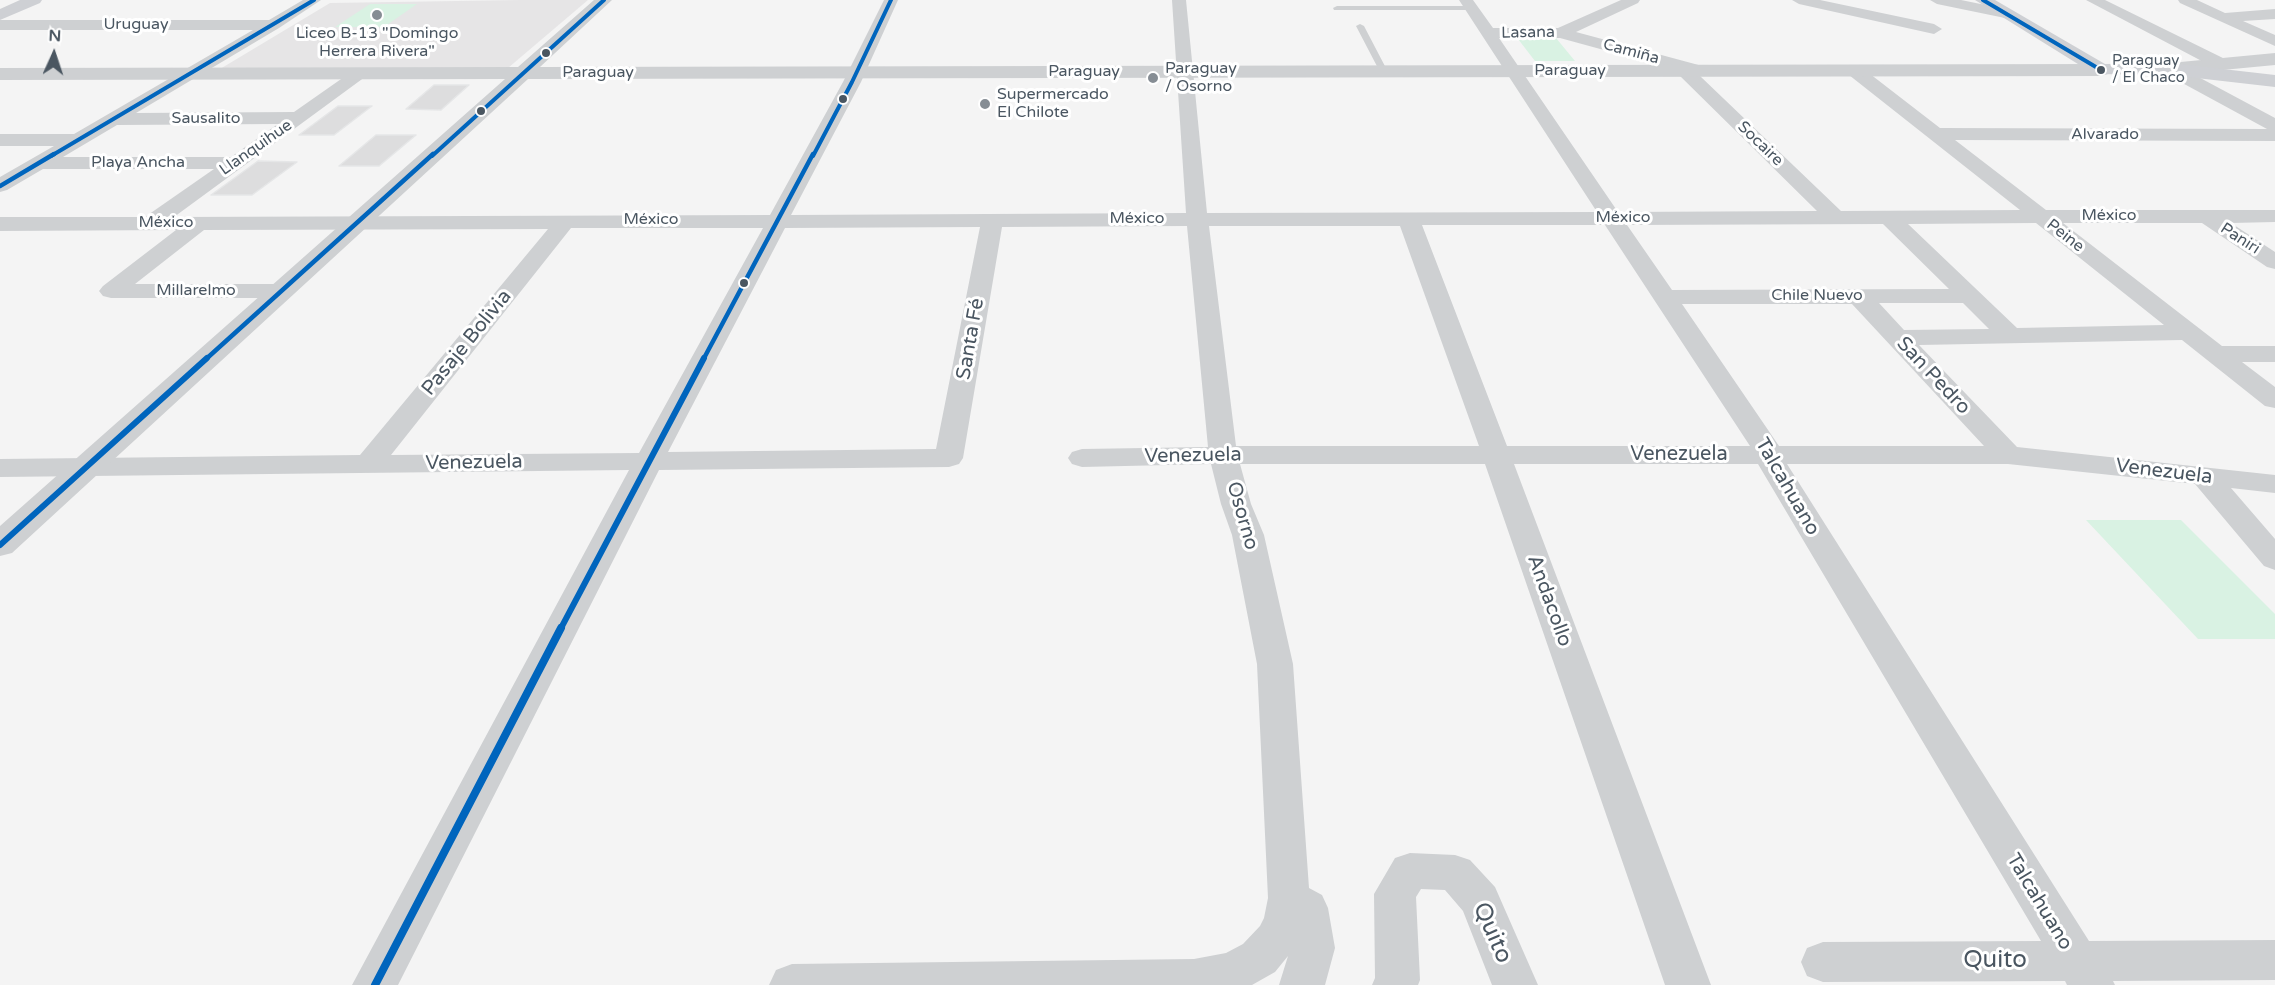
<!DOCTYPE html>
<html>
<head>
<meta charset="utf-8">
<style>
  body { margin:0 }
  #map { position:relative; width:2275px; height:985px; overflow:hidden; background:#f4f4f4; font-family:"Varela Round",sans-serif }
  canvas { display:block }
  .north { position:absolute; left:24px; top:24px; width:60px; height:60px; -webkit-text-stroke:4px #fff; paint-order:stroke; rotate:3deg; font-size:16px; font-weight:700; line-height:24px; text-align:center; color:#4a5661 }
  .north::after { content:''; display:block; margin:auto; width:21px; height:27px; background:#4a5661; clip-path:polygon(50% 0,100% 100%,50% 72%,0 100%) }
</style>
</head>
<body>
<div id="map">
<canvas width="2275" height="985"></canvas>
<div class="north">N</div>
</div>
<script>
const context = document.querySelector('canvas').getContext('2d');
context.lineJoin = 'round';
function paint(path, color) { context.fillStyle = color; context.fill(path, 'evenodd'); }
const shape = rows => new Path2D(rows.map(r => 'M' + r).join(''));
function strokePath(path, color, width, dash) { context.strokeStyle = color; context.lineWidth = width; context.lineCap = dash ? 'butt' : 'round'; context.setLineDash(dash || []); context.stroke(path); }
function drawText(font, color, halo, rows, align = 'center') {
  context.font = font + ' "Varela Round",sans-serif'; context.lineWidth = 6; context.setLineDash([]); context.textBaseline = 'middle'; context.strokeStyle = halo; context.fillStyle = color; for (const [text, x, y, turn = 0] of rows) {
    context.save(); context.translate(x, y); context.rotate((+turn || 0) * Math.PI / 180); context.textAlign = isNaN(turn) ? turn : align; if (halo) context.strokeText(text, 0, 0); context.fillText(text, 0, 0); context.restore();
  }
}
const education = shape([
  [520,0,588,0,508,68,220,69,330,3]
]);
const green = shape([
  [370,4,417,4,384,27,335,27],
  [1556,38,1575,61,1535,61,1518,39],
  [2086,520,2181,520,2275,614,2275,639,2198,639]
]);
const building = shape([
  [434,85,469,85,441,110,406,109,434,85],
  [338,106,372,106,334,135,299,135,338,106],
  [376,135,416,135,379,166,339,166,376,135],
  [258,161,297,162,252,195,211,195,258,161]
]);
const service = shape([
  [1337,6,1471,6,1475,8,1471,10,1334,10,1333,8,1337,6],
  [1360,24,1364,26,1388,72,1387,74,1380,72,1356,26,1360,24]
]);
const minor = shape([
  [303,0,321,0,279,28,136,113,294,112,354,70,360,69,366,70,369,74,174,217,770,215,843,82,884,0,898,0,861,82,791,215,1186,213,1172,0,1186,0,1207,213,1597,212,1459,0,1473,0,1493,28,1558,28,1621,0,1640,0,1638,3,1576,32,1706,67,1709,71,1706,75,1700,76,1841,211,2020,210,1849,75,1846,71,1849,67,1861,67,1940,128,2267,129,2164,73,2162,69,2164,65,2176,65,2275,118,2275,141,1955,140,2046,210,2275,210,2275,222,2231,223,2275,252,2275,269,2267,267,2202,223,2063,223,2222,346,2275,346,2275,362,2242,362,2275,387,2275,408,2265,406,2182,340,1919,345,2017,447,2275,475,2275,493,2231,488,2275,539,2275,570,2264,566,2195,484,2008,464,1787,464,2089,941,2275,940,2275,980,2113,981,2115,985,2067,985,2065,981,1823,982,1807,976,1801,962,1807,948,1823,942,2041,941,1758,464,1514,464,1711,985,1665,985,1485,464,1240,464,1251,504,1264,535,1293,664,1309,888,1322,895,1328,908,1335,948,1325,985,1279,985,1288,956,1275,972,1252,985,769,985,776,970,792,964,1194,959,1226,953,1243,944,1260,926,1264,918,1268,898,1257,664,1232,535,1221,504,1211,464,1082,467,1072,464,1068,458,1072,452,1082,449,1208,447,1187,226,1002,227,963,458,959,464,949,467,659,470,398,985,352,985,629,470,0,477,0,459,360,455,548,229,204,230,135,284,280,284,288,286,292,291,288,296,280,298,111,298,103,296,99,291,103,286,176,230,0,231,0,217,145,217,214,169,43,169,7,190,0,192,0,177,54,146,0,146,0,134,74,134,253,30,0,30,0,20,269,20,303,0],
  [1499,38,1560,38,1677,70,1679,75,1817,211,1618,212,1499,38],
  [278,124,231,157,63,157,117,125,278,124],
  [2036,223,2164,325,2017,328,1908,224,2036,223],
  [1883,224,1949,289,1672,290,1627,225,1883,224],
  [1422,225,1605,225,1750,446,1507,446,1422,225],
  [1209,226,1400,226,1479,446,1236,446,1209,226],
  [980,227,936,449,668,452,785,228,980,227],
  [571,228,763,228,639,453,391,455,571,228],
  [1879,303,1963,303,1989,329,1904,330,1879,303],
  [1682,304,1852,304,1984,446,1779,446,1682,304],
  [1792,0,1820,0,1934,24,1942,29,1934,34,1799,4,1792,0],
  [1930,0,1961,0,2010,10,2013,13,2005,18,1937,4,1930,0],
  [2086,0,2105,0,2227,60,2229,64,2227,68,2215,68,2086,0],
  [2178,0,2197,0,2225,13,2275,9,2275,19,2243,21,2275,35,2275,46,2180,3,2178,0],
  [1410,853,1455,855,1470,860,1495,887,1538,985,1492,985,1463,911,1445,890,1421,889,1416,897,1420,980,1418,985,1372,985,1375,978,1374,894,1395,858,1410,853]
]);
const tertiary = shape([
  [594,0,612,0,540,67,2101,64,2108,66,2110,70,2108,74,2101,76,528,79,12,553,0,556,0,526,505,79,0,80,0,68,518,67,594,0],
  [2275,53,2275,65,2170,75,2163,73,2161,69,2163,65,2170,63,2275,53]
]);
const secondary = shape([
  [20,0,42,0,40,3,0,20,0,9,20,0],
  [1975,0,1995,0,2105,64,2170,63,2275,75,2275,87,2170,75,2094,74,1975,0]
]);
const bus1Far3 = shape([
  [1983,0,2101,70],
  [51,156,314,0],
  [432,156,604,0],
  [813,156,852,82,891,0]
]);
const bus1Far2 = shape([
  [0,186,54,154],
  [205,360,433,154],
  [703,360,813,154]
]);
const bus1Far1 = shape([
  [0,545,207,358],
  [560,630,704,358]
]);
const bus1 = shape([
  [375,985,561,628]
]);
const markers = [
  [377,15,6,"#868d94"],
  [546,53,5,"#4a5661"],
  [2101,70,5,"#4a5661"],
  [1153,78,6,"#868d94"],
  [843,99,5,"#4a5661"],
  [985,104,6,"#868d94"],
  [481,111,5,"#4a5661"],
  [744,283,5,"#4a5661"]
];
const farBusnames = [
  ["Paraguay",2112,61],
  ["/ El Chaco",2112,78]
];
const farStreetnames = [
  ["Uruguay",136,25],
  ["Lasana",1528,33,-1],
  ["Camiña",1631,52,15],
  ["Paraguay",1570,71],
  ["Paraguay",1084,72],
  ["Paraguay",598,73],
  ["Sausalito",206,119],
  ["Alvarado",2105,135],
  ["Socaire",1760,144,44],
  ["Llanquihue",256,148,-35],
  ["Playa Ancha",138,163],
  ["México",2109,216],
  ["México",1623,218],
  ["México",1137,219],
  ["México",651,220],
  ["México",166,223],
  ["Peine",2065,236,38],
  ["Paniri",2240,239,33],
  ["Millarelmo",196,291],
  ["Chile Nuevo",1817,296]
];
const farPoinames = [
  ["Liceo B-13 \"Domingo",377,34,"center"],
  ["Herrera Rivera\"",377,52,"center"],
  ["Paraguay",1165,69],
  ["/ Osorno",1165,87],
  ["Supermercado",997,95],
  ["El Chilote",997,113]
];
const streetNames = [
  ["Santa Fé",971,339,-80],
  ["Pasaje Bolivia",467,343,-51],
  ["San Pedro",1933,376,47],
  ["Venezuela",1679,455],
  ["Venezuela",1193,456,-1],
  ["Venezuela",474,463,-1],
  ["Venezuela",2164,472,7],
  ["Talcahuano",1787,487,60],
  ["Osorno",1242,516,74],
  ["Andacollo",1549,601,70],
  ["Talcahuano",2039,902,59]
];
const nearStreetnames = [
  ["Quito",1492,933,66],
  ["Quito",1995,961]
];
paint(education, '#e6e5e6');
paint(green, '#d9f2e3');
paint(building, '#ddddde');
strokePath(building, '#e5e6e7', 1.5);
paint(service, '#ced0d2');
paint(minor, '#ced0d2');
paint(tertiary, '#ced0d2');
paint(secondary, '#ced0d4');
strokePath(bus1Far3, '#0065bd', 4);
strokePath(bus1Far2, '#0065bd', 4.5);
strokePath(bus1Far1, '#0065bd', 6);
strokePath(bus1, '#0065bd', 8);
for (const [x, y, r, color] of markers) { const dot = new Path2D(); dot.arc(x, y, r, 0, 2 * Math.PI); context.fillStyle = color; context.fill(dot); strokePath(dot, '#fff', 2); }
drawText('15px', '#4a5661', '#fff', farBusnames, 'left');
drawText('16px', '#4a5661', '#fff', farStreetnames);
drawText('16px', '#4a5661', '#fff', farPoinames, 'left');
drawText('20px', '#4a5661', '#fff', streetNames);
drawText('24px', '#4a5661', '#fff', nearStreetnames);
</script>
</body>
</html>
